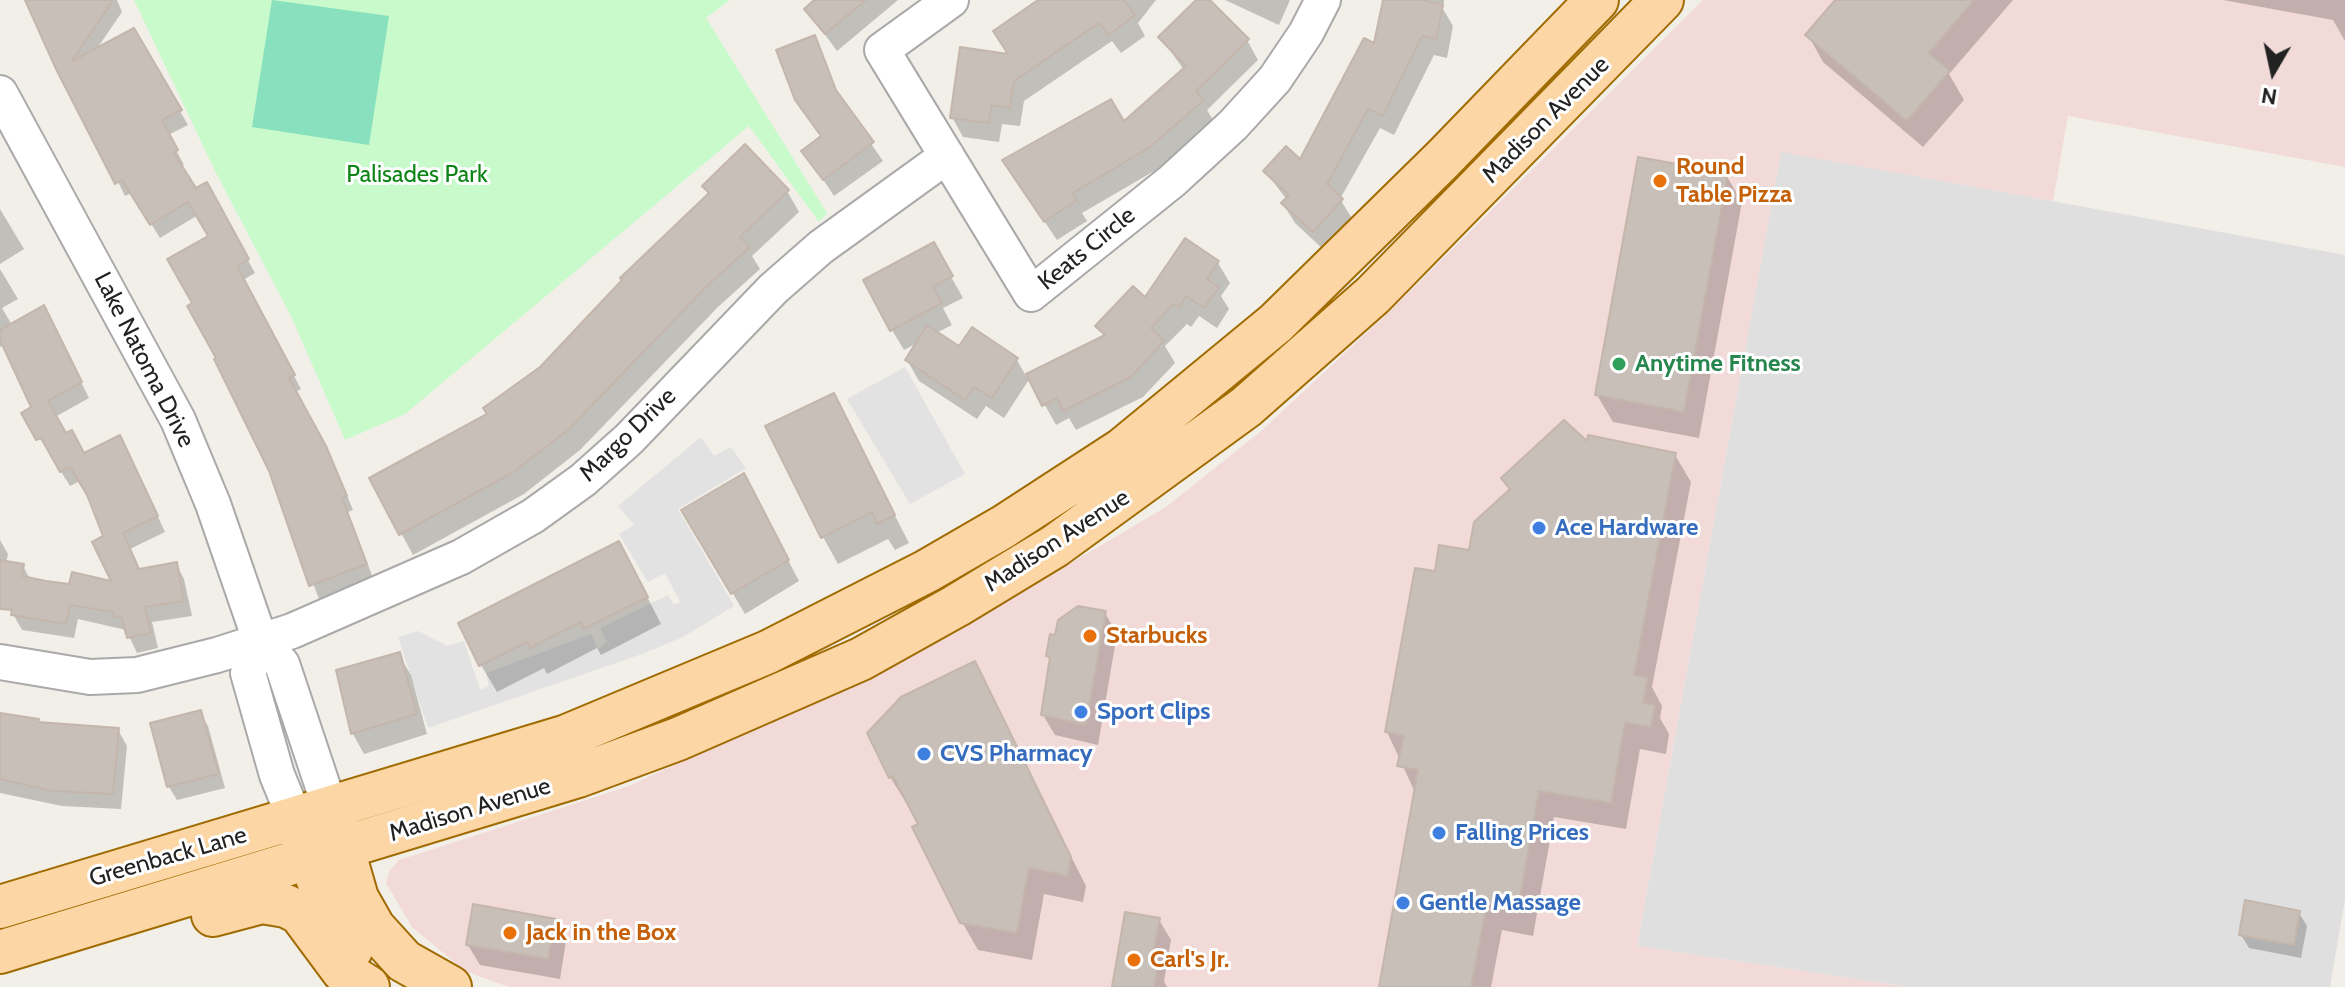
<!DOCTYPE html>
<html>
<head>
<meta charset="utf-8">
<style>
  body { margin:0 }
  #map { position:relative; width:2345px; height:987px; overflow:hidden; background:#f2efe9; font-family:Cabin,sans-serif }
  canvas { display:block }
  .north { position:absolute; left:2233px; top:32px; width:80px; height:80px; -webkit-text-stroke:6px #fff; paint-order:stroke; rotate:189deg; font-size:22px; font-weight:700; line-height:32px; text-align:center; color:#222 }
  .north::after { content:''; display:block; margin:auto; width:28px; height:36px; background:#222; clip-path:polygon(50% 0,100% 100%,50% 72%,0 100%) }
</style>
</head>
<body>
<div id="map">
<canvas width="2345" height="987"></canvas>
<div class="north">N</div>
</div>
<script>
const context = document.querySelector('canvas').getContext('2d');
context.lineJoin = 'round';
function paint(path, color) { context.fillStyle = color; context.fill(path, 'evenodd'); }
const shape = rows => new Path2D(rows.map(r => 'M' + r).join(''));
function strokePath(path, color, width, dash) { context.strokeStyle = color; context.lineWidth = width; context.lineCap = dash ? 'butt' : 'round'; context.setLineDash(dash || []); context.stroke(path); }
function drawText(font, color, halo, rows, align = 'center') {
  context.font = font + ' Cabin,sans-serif'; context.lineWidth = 6; context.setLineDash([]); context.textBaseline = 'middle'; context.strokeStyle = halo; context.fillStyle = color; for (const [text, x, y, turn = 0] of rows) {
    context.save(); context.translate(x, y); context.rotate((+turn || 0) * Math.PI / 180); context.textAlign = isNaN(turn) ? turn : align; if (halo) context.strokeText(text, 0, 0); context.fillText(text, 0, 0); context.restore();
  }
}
const residential = shape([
  [1781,151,2345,255,2345,899,2330,987,1909,987,1637,946]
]);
const commercial = shape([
  [1703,0,2345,0,2345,167,2068,116,2053,201,1781,152,1637,946,1909,987,509,987,465,971,412,927,386,883,390,870,399,860,629,786,939,641,1166,507,1260,432,1390,311]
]);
const park = shape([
  [134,0,730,0,706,18,827,213,819,222,749,126,405,414,345,440,291,316,215,171]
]);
const pitch = shape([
  [272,0,389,16,369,145,252,127]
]);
const parking = shape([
  [905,367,965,474,910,504,847,399],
  [701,437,714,456,731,447,746,468,678,509,734,606,683,637,642,654,428,728,398,637,418,631,447,646,464,641,480,690,489,686,486,673,591,634,598,649,607,642,600,628,668,595,674,605,680,602,665,573,648,582,619,534,634,525,618,506]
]);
const shadow = shape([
  [28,0,117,0,122,12,96,50,133,30,188,125,168,135,184,165,180,167,195,191,206,184,255,273,243,280,301,389,295,392,333,462,353,510,348,512,373,578,319,599,270,470,195,304,210,236,198,215,160,238,132,193,125,196],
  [817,0,898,0,837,51,806,9],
  [1043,0,1156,0,1138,23,1145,36,1121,53,1112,41,1024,101,1020,126,1002,124,999,142,963,137,952,117,1010,56],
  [1199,0,1207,0,1247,40,1258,60,1207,110,1213,120,1161,167,1082,213,1087,221,1057,240,1016,180,1123,124,1184,70,1161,38],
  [1225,0,1290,0,1279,25],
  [1385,0,1444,0,1443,9,1453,26,1447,58,1434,55,1394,135,1380,128,1340,199,1353,220,1325,251,1295,223,1283,204,1287,200,1265,171,1300,162,1375,46],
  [1837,0,2013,0,1949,74,1964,100,1923,147,1823,62,1808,35],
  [2223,0,2345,0,2345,41,2333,20],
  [814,38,842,102,883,161,834,196,804,151,822,138,797,100],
  [1726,175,1742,202,1699,438,1613,422,1597,395],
  [704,186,787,191,799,212,752,256,760,269,718,307,580,450,524,494,413,555,372,479,489,415,541,368,710,196],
  [0,209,24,249,0,264],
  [1218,263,1230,283,1221,296,1229,309,1217,328,1199,316,1191,327,1187,324,1165,346,1175,363,1143,397,1076,430,1069,418,1056,425,1030,378,1004,418,986,406,977,419,919,381,907,360,919,342,904,350,892,330,945,266,963,298,943,308,952,325,936,333,960,349,1017,360,1026,376,1105,338,1098,326],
  [0,269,18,299,2,308,12,325,52,323,89,398,55,417,66,435,84,455,128,452,165,532,130,549,140,571,176,564,184,579,192,616,152,622,158,648,137,653,126,630,78,619,74,638,22,630,13,614,14,607,0,606,0,540,8,554,6,563,23,566,30,579,70,587,115,584,105,537,89,495,80,481,70,486,24,413,34,407,5,344,0,347],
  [833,395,909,543,895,550,888,539,838,564,823,537],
  [1588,445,1675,455,1691,482,1652,687,1662,706,1660,718,1669,734,1666,754,1640,749,1626,829,1554,817,1533,936,1502,930,1491,987,1381,987,1415,792,1387,732,1437,574,1471,552,1511,492,1503,479],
  [755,497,799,581,745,614,684,511],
  [634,571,661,624,601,655,597,648,547,674,544,668,497,692,481,665],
  [1105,613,1117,634,1098,745,1055,735,1043,715,1052,662,1048,656],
  [399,655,411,675,427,734,364,754,353,734,338,671],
  [974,664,1086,886,1083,902,1044,894,1032,960,978,950,962,922,920,825,890,777,869,734],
  [200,713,208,726,225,788,177,800,169,787,152,725],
  [0,714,39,724,118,730,127,746,121,809,62,806,0,793],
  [2299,913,2307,926,2301,958,2249,948,2241,935],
  [1159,920,1171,940,1164,981,1167,987,1114,987],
  [554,921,566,941,560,979,480,965,468,945]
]);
const building = shape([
  [25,0,113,0,72,61,134,28,182,110,162,120,178,150,174,153,196,188,207,182,249,259,237,266,295,375,289,378,326,446,347,496,342,498,367,564,309,586,269,471,214,359,216,358,187,306,192,303,167,259,208,236,188,202,150,225,122,180,115,184,56,69,25,0],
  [814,0,866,0,825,34,804,9,814,0],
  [1038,0,1124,0,1135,15,1109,35,1099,23,1014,81,1010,108,992,105,989,123,950,118,960,47,1008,54,993,31,1038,0],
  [1196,0,1210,0,1249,39,1196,91,1204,100,1150,147,1073,193,1077,200,1044,222,1002,160,1111,99,1124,121,1186,66,1158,37,1196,0],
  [1383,0,1422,0,1443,5,1436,39,1422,36,1383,116,1368,109,1327,184,1343,199,1313,232,1281,203,1289,195,1263,171,1286,146,1300,159,1364,38,1374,43,1383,0],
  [1835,0,1974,0,1929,53,1950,71,1907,121,1805,35,1835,0],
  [815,35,836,90,874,142,823,180,801,151,821,136,795,100,776,50,815,35],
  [745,144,789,190,740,237,750,247,706,287,568,430,512,473,399,535,369,478,487,414,483,408,540,367,622,280,620,278,709,193,702,186,745,144],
  [1638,157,1728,173,1684,412,1595,395,1638,157],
  [1185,238,1219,261,1207,279,1219,287,1204,308,1186,296,1179,307,1174,304,1151,328,1164,341,1131,377,1063,411,1057,398,1042,406,1026,374,1105,335,1095,326,1133,286,1145,297,1185,238],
  [934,242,953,276,933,287,942,303,890,331,863,280,934,242],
  [44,305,82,382,48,401,66,433,72,430,84,453,120,435,158,516,123,533,139,569,177,562,184,601,145,607,151,633,127,638,121,616,114,617,113,612,70,605,66,624,11,615,12,610,0,609,0,560,24,564,22,576,46,581,69,584,72,572,111,581,92,542,103,536,87,495,70,467,60,472,41,438,36,440,21,413,31,407,0,340,0,330,44,305],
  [927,325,959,346,972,327,1018,358,992,398,974,387,965,400,905,360,927,325],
  [834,393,895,515,877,524,872,512,821,538,765,426,834,393],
  [1564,420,1587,441,1588,435,1676,453,1634,675,1648,677,1643,703,1655,705,1651,727,1625,723,1611,803,1539,791,1518,910,1487,904,1471,987,1379,987,1418,770,1397,766,1404,736,1385,732,1415,568,1435,571,1439,545,1469,550,1474,522,1510,489,1501,478,1564,420],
  [744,473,789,560,731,594,681,510,744,473],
  [619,541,648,597,584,629,581,622,530,648,527,642,479,666,458,623,619,541],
  [1078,606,1106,611,1086,725,1041,715,1050,657,1046,656,1050,634,1055,635,1058,620,1078,606],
  [400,652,417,714,351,734,336,670,400,652],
  [975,661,1071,857,1068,876,1029,868,1017,933,960,923,912,827,918,824,893,776,889,778,867,733,901,697,975,661],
  [201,710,219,774,167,787,150,723,201,710],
  [0,713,39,719,38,722,119,728,113,794,52,791,0,779,0,713],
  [2245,900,2300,911,2294,945,2239,935,2245,900],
  [473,904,556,919,548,959,466,945,473,904],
  [1125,912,1160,918,1151,966,1158,967,1154,987,1112,987,1125,912]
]);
const minor = shape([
  [951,0,882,50,1031,294,1172,181,1233,125,1275,79,1306,33,1323,0],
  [0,93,178,420,213,504,260,640,282,664,330,808],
  [260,640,248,673,277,775,295,819],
  [0,662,90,677,137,675,217,655,292,631,461,557,533,516,583,480,629,439,773,289,821,247,947,156]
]);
const major = shape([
  [336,825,357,898,374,928,404,961,450,987],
  [301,835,322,891,351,950],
  [0,907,567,736,768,652,927,571,1003,527,1123,449,1276,323,1443,159,1597,0],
  [213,915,262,902,286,906,300,913,343,971,368,987],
  [0,952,578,776,678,739,861,659,956,606,1055,546,1246,407,1373,295,1662,0]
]);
const markers = [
  [1660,181,8,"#e8710a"],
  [1619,364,8,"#2e9e5b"],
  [1539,528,8,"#3f7fe0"],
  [1090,636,8,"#e8710a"],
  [1081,712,8,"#3f7fe0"],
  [924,754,8,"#3f7fe0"],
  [1439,833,8,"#3f7fe0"],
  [1403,903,8,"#3f7fe0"],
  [510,933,8,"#e8710a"],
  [1134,960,8,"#e8710a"]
];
const streetNames = [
  ["Madison Avenue",1546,120,-45],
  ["Keats Circle",1087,249,-39],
  ["Lake Natoma Drive",144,360,63],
  ["Margo Drive",628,435,-44],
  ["Madison Avenue",1057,541,-33],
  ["Madison Avenue",470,810,-17],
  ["Greenback Lane",168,857,-16]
];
const foodNames = [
  ["Round",1676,167],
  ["Table Pizza",1676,195],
  ["Starbucks",1106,636],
  ["Jack in the Box",526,933],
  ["Carl's Jr.",1150,960]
];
const parkNames = [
  ["Palisades Park",417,175]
];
const leisureNames = [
  ["Anytime Fitness",1635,364]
];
const shopNames = [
  ["Ace Hardware",1555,528],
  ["Sport Clips",1097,712],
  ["CVS Pharmacy",940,754],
  ["Falling Prices",1455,833],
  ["Gentle Massage",1419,903]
];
paint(residential, '#e0dfdf');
paint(commercial, '#f2dad9');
paint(park, '#c8facc');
paint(pitch, '#88e0be');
paint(parking, '#e2e2e2');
paint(shadow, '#0003');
paint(building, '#c7bfb8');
strokePath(building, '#c4b6ab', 2);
strokePath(minor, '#a9a9a9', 38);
strokePath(major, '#a06b00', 46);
strokePath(minor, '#fff', 34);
strokePath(major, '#fcd6a4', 42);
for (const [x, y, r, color] of markers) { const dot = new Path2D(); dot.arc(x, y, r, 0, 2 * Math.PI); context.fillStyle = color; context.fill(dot); strokePath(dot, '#fff', 3); }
drawText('24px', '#222', '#fff', streetNames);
drawText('bold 24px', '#c56008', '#fff', foodNames, 'left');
drawText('24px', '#0c8416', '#fff', parkNames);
drawText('bold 24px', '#27864d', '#fff', leisureNames, 'left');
drawText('bold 24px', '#366cbe', '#fff', shopNames, 'left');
</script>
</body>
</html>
